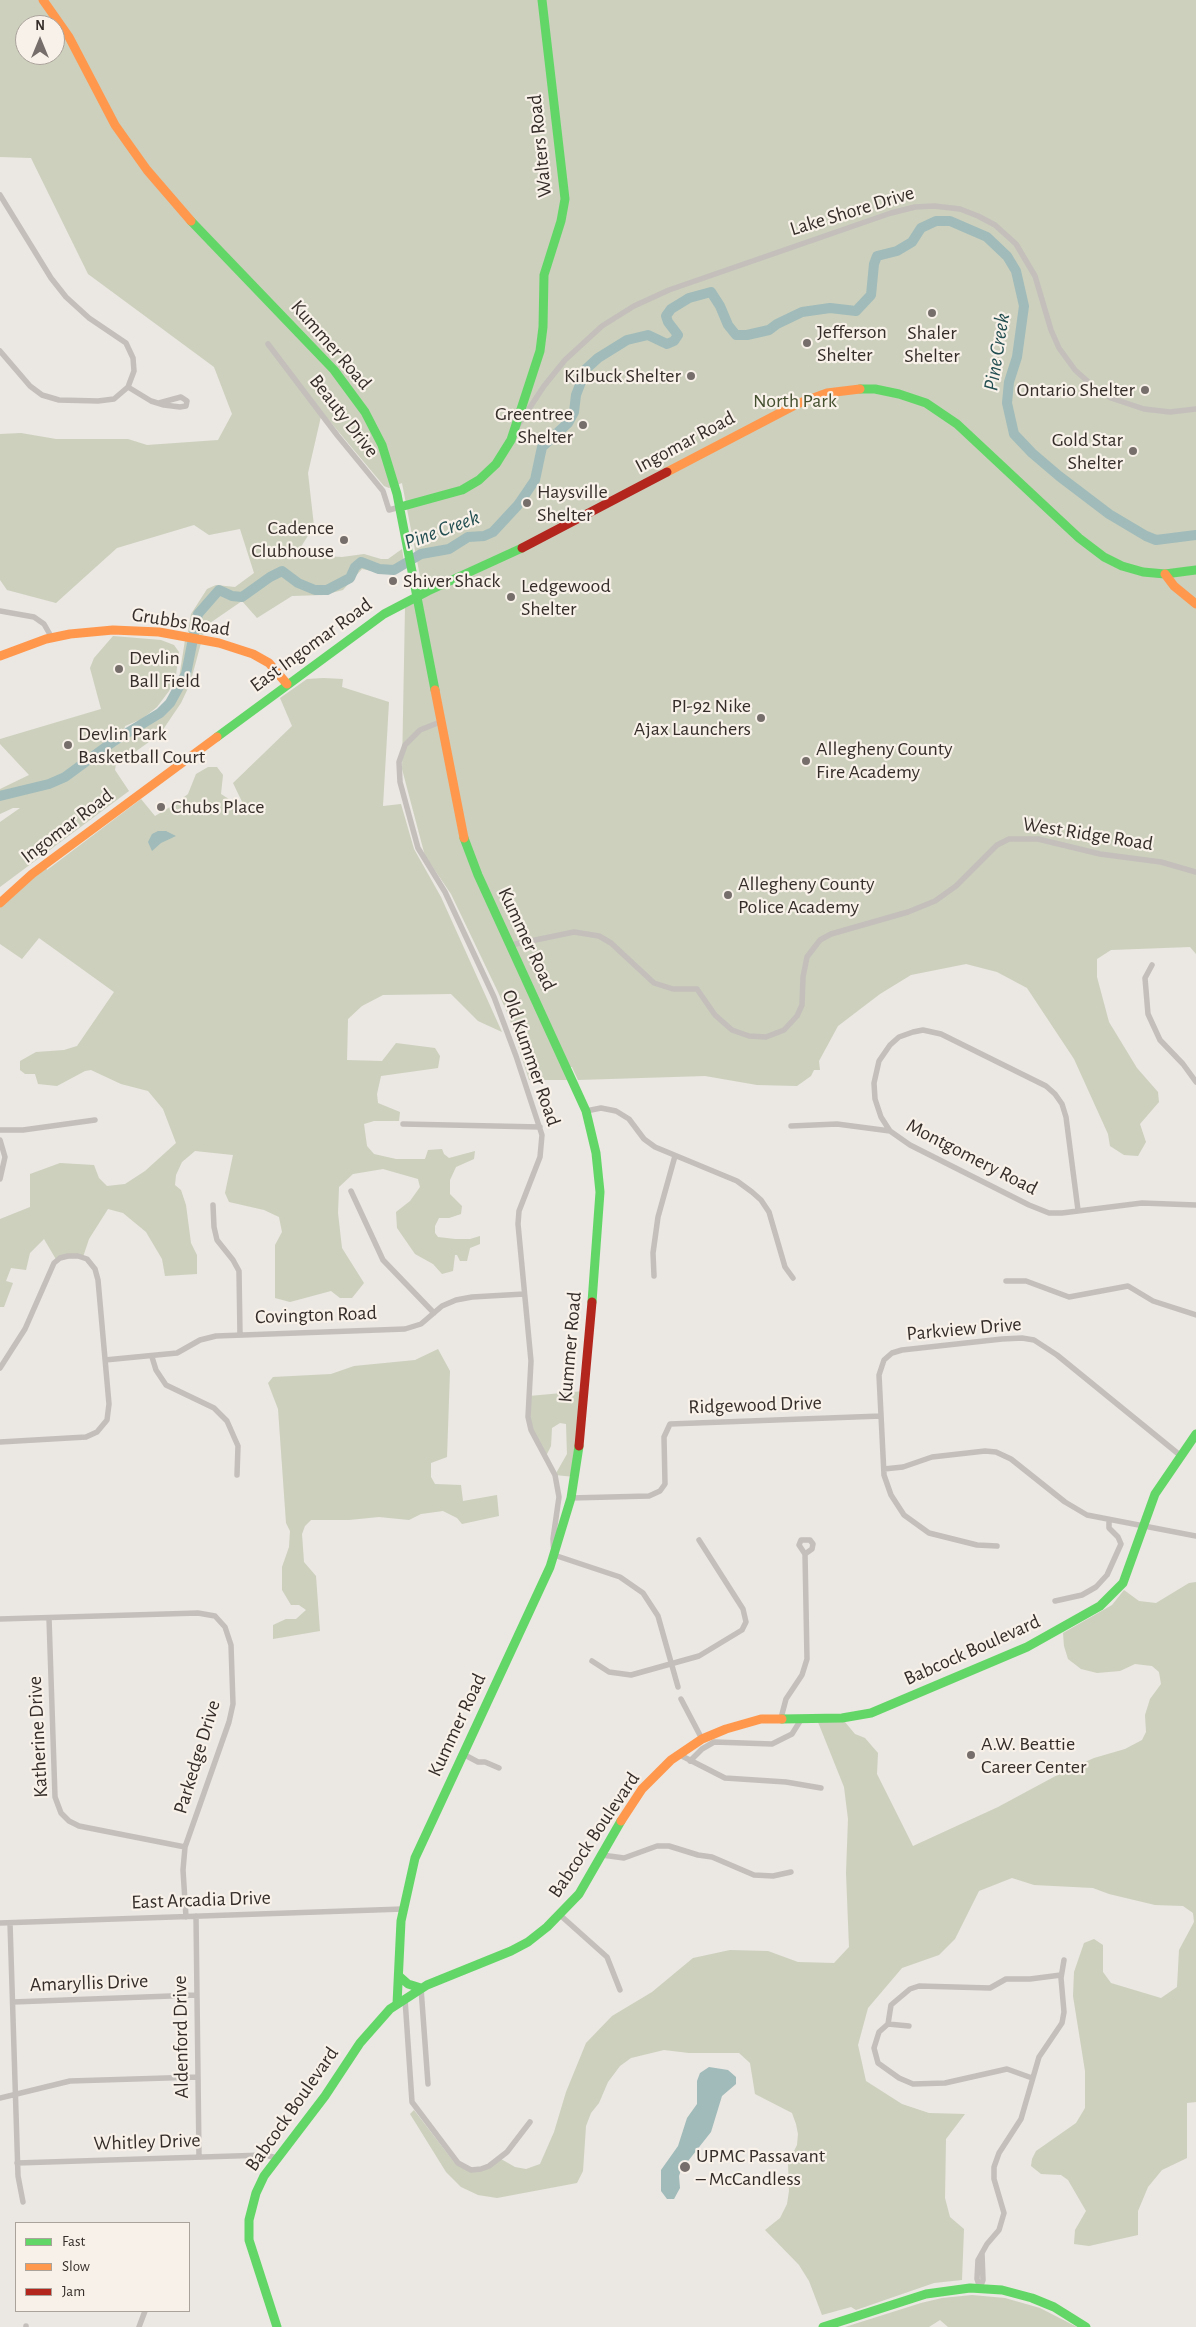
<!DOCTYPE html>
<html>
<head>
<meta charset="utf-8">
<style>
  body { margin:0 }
  #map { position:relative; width:1196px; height:2327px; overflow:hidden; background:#ebe7e2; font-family:"Alegreya Sans",sans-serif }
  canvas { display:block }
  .legend { position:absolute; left:15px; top:2222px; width:175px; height:90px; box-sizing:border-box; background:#f8f1e9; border:1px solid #aaa39c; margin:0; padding:6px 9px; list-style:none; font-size:15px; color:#352d29 }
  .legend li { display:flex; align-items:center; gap:10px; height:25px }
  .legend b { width:25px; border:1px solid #aaa39c }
  .north { position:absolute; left:15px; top:15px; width:50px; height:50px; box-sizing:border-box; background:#f8f1e9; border:1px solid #aaa39c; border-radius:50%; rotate:0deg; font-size:14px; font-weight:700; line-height:20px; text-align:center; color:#352d29 }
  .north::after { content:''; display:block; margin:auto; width:18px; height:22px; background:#756e6a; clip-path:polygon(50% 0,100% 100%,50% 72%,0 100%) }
</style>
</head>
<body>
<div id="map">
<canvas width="1196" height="2327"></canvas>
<ul class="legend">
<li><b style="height:6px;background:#63d668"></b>Fast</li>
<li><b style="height:6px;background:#ff974d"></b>Slow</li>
<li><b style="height:6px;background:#b3261e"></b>Jam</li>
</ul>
<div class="north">N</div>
</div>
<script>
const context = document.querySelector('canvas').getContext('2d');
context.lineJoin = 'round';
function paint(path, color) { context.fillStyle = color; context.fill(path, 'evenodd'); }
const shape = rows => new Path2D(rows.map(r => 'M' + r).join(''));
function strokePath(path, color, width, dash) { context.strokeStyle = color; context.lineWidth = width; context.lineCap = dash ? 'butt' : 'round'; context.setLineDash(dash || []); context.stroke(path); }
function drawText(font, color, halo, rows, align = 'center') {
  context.font = font + ' "Alegreya Sans",sans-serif'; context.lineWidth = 4.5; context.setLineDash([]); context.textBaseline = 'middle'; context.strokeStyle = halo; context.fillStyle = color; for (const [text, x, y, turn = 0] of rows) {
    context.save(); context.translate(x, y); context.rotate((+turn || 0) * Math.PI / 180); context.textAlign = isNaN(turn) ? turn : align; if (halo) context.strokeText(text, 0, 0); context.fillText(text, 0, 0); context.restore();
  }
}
const green = shape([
  [0,0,1196,0,1196,954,1190,947,1111,950,1097,959,1097,977,1109,1022,1137,1068,1158,1092,1159,1102,1140,1124,1146,1142,1138,1156,1124,1155,1110,1146,1108,1134,1074,1059,1027,988,997,972,966,964,911,975,880,994,838,1026,819,1061,820,1070,814,1070,811,1076,797,1086,757,1085,705,1076,578,1080,572,1067,564,1067,569,1080,529,1080,509,1017,498,992,451,894,425,856,402,769,405,608,424,597,402,483,389,488,384,486,322,412,308,473,314,526,299,550,323,556,342,557,364,554,381,559,388,559,402,549,405,569,395,574,387,574,362,569,343,590,323,595,292,596,257,618,242,601,210,623,203,635,188,632,191,614,207,589,216,585,235,587,254,573,240,529,209,535,194,525,117,548,56,603,7,590,0,580,0,434,21,433,56,439,128,439,147,445,218,440,232,414,214,367,88,274,31,158,0,157],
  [25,25,55,25,55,55,25,55],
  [113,636,161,640,174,645,179,652,176,675,169,691,157,707,142,719,125,726,124,731,151,720,169,704,178,685,185,640,201,643,190,684,181,703,160,734,128,757,122,758,116,763,115,770,129,791,0,887,0,822,20,808,13,808,0,814,0,789,29,775,0,744,0,739,101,709,90,668,94,658],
  [323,678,343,679,342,687,389,702,383,806,401,804,414,849,441,897,502,1032,478,1021,451,994,383,995,362,1006,348,1019,347,1060,382,1061,396,1043,435,1048,440,1056,438,1068,381,1076,377,1094,378,1103,400,1112,399,1121,374,1121,364,1124,367,1146,374,1154,396,1159,425,1159,428,1150,442,1149,444,1154,449,1158,475,1151,474,1159,456,1167,450,1180,450,1194,462,1206,461,1214,449,1218,439,1218,435,1226,435,1233,438,1237,455,1239,470,1239,480,1236,480,1244,470,1248,467,1261,460,1261,457,1255,455,1255,453,1271,442,1274,433,1264,415,1254,397,1228,396,1212,410,1201,420,1187,418,1179,383,1169,353,1174,339,1187,338,1213,342,1248,364,1283,352,1298,340,1298,331,1291,290,1302,275,1298,275,1245,282,1232,279,1217,264,1210,229,1202,225,1193,233,1155,195,1151,182,1162,176,1175,175,1185,181,1190,186,1205,191,1243,197,1255,197,1274,165,1276,162,1259,146,1232,123,1213,108,1209,89,1239,83,1257,78,1256,57,1261,44,1239,30,1253,26,1270,11,1268,6,1281,13,1283,4,1307,0,1307,0,1219,30,1207,30,1174,60,1163,94,1165,99,1178,107,1186,125,1184,145,1171,176,1143,163,1109,148,1091,121,1084,91,1070,85,1071,57,1086,38,1084,35,1074,25,1074,20,1070,20,1061,36,1052,64,1050,77,1046,114,992,39,938,22,959,0,944,0,903,45,864,47,870,141,799,155,816,175,804,188,794,196,774,208,767,217,767,223,775,221,794,246,810,233,783,292,726,280,698,307,679],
  [438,1349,450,1371,447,1457,431,1463,431,1477,435,1484,461,1485,463,1501,497,1495,499,1516,462,1524,457,1518,443,1511,421,1514,409,1520,379,1517,349,1520,311,1520,305,1526,302,1534,304,1562,316,1576,320,1631,273,1639,273,1625,286,1619,296,1619,306,1610,299,1605,291,1605,282,1590,282,1567,289,1547,290,1531,286,1523,278,1409,268,1383,273,1377,331,1374,354,1366,415,1360],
  [584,1391,575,1477,555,1475,567,1454,566,1424,560,1423,552,1428,551,1446,546,1456,531,1430,529,1396],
  [1196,1582,1196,2102,1187,2103,1187,2158,1162,2170,1148,2187,1138,2211,1138,2235,1089,2246,1074,2244,1075,2230,1086,2211,1068,2180,1061,2175,1041,2174,1031,2166,1032,2159,1036,2151,1076,2123,1085,2108,1085,2071,1073,1996,1074,1972,1084,1943,1094,1939,1103,1945,1103,1972,1111,1983,1161,1998,1177,1987,1179,1950,1194,1922,1193,1913,1183,1906,1155,1905,1109,1894,1093,1888,1034,1885,1012,1878,979,1891,955,1939,939,1955,902,1968,868,2008,858,2045,866,2081,902,2104,929,2113,965,2114,946,2139,945,2198,950,2217,964,2229,962,2280,934,2283,856,2310,851,2307,822,2315,809,2281,799,2265,765,2230,780,2218,787,2204,789,2191,788,2163,797,2145,798,2134,796,2124,792,2113,755,2094,750,2063,739,2053,689,2053,664,2050,631,2058,620,2066,608,2082,599,2103,591,2113,586,2126,583,2171,577,2183,497,2198,478,2195,461,2187,446,2172,410,2114,414,2110,454,2162,464,2169,471,2171,501,2159,515,2167,526,2169,540,2164,554,2132,566,2092,586,2043,612,2016,652,1992,693,1958,730,1950,768,1951,798,1962,834,1963,849,1947,846,1873,848,1819,844,1787,818,1722,845,1722,855,1734,865,1738,878,1753,877,1774,913,1846,998,1807,1063,1772,1094,1758,1125,1749,1142,1740,1146,1732,1145,1715,1150,1699,1161,1684,1159,1672,1152,1666,1135,1664,1120,1671,1097,1673,1081,1669,1068,1659,1064,1646,1063,1633,1112,1605,1124,1590,1139,1601,1156,1603,1189,1583],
  [972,2295,1005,2298,1040,2308,1077,2327,948,2327,940,2320,929,2327,845,2327,921,2303,942,2298]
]);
const water = shape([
  [158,831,166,831,176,836,161,843,152,851,148,842,152,834],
  [709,2067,728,2070,736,2077,736,2084,722,2096,711,2132,681,2170,679,2176,680,2188,674,2199,667,2199,661,2191,661,2170,678,2146,687,2118,697,2104,697,2081,700,2073]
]);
const river = shape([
  [0,796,49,784,65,777,114,741,160,713,170,703,186,674,198,614,219,590,232,596,242,597,270,577,282,571,298,583,315,590,327,590,350,578,355,567,361,562,379,569,394,570,421,554,449,549,468,537,484,536,493,532,518,505,535,480,542,447,568,423,574,412,576,395,586,369,598,358,627,340,648,335,667,344,674,341,678,335,668,322,666,316,671,309,689,298,711,292,720,306,728,325,736,335,747,335,769,330,777,324,802,312,830,308,856,311,871,295,874,264,877,256,897,251,912,242,921,228,936,221,950,221,987,237,1007,256,1016,271,1024,306,1017,357,1009,382,1007,403,1014,434,1032,453,1059,476,1109,514,1146,536,1156,540,1196,535]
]);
const street = shape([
  [0,195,51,278,66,297,89,318,126,343,133,358,134,371,128,387,114,399,98,401,59,400,42,395,30,386,0,351],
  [268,344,337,435,383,491,389,510,400,507],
  [128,387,151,401,164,405,180,407,186,406,187,401,181,397,159,403],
  [517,427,544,386,565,360,602,326,634,306,669,290,891,213,915,207,934,206,960,209,978,216,995,225,1016,244,1035,276,1051,330,1059,348,1075,370,1094,387,1111,398,1144,409,1170,412,1196,409],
  [0,611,34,617,44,624,52,638],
  [440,722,420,730,405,745,399,762,400,782,418,848,445,892,494,997,516,1056,542,1135,540,1157,519,1211,518,1224,531,1361,528,1417,531,1430,555,1475,559,1497,553,1539,554,1555,620,1577,643,1593,658,1616,678,1687],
  [511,945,574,932,599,936,611,943,654,983,673,989,697,989,715,1015,732,1030,749,1036,766,1037,784,1030,797,1016,802,1005,803,977,807,957,820,940,831,934,908,912,935,901,956,886,997,845,1009,839,1038,839,1100,854,1161,862,1196,872],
  [1152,965,1145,978,1148,1014,1160,1040,1183,1064,1196,1082],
  [586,1111,601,1108,616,1111,629,1119,644,1139,655,1147,737,1181,752,1192,761,1200,769,1212,785,1267,793,1278],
  [403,1124,540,1127],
  [791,1126,837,1124,890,1131],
  [0,1130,23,1130,95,1120],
  [0,1140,5,1157,0,1179],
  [351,1191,383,1260,434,1313],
  [213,1205,214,1227,217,1240,233,1260,239,1271,240,1334],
  [1078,1210,1066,1117,1062,1104,1055,1094,1046,1086,941,1034,923,1030,913,1032,899,1037,890,1045,879,1061,874,1083,875,1099,881,1117,890,1131,910,1145,1029,1205,1049,1213,1062,1213,1142,1203,1196,1205],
  [654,1276,653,1253,658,1217,675,1156],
  [1006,1281,1026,1281,1069,1297,1128,1286,1153,1301,1196,1315],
  [152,1357,156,1370,166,1385,214,1408,227,1421,238,1446,237,1475],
  [105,1360,177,1353,200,1340,216,1336,405,1329,421,1324,442,1306,456,1300,472,1297,524,1294],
  [0,1368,25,1329,54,1263,60,1258,68,1256,78,1256,87,1259,95,1269,98,1280,109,1404,107,1420,97,1432,86,1437,0,1442],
  [884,1469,903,1467,932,1457,985,1451,996,1452,1011,1459,1065,1502,1087,1515,1196,1536],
  [571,1498,649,1496,660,1491,665,1484,664,1437,670,1424,881,1416],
  [997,1546,977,1545,929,1533,904,1515,891,1495,884,1475,879,1375,884,1360,892,1353,902,1350,1002,1339,1022,1338,1034,1340,1057,1355,1181,1456],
  [1055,1601,1082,1595,1096,1587,1107,1575,1121,1544,1118,1537,1109,1528,1109,1520],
  [49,1618,55,1797,61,1813,69,1821,79,1826,185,1847],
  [0,1619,198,1613,215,1616,225,1627,231,1645,233,1704,229,1722,185,1847,183,1870,186,1917],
  [592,1661,609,1672,631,1675,699,1656,742,1630,746,1622,743,1609,699,1540],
  [681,1699,702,1739],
  [781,1718,786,1699,802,1675,807,1659,805,1554,799,1545,801,1540,810,1540,813,1544,812,1549,805,1554],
  [463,1754,478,1762,485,1762,499,1768],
  [678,1754,725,1778,786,1782,821,1788],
  [690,1761,702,1749,714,1742,772,1744,792,1734,802,1718],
  [602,1855,624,1858,657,1846,669,1846,698,1855,712,1857,754,1875,773,1876,791,1872],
  [560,1915,607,1957,620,1990],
  [196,1916,199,2156],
  [0,1923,403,1909],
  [10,1923,18,2176,23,2202],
  [421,1988,428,2084],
  [405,1999,412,2102,458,2163,471,2170,481,2169,489,2166,507,2152,530,2122],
  [13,2002,197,1995],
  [888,2024,891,2005,910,1989,919,1986,990,1988,1006,1979,1030,1979,1061,1975],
  [909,2026,888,2024,879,2032,874,2048,878,2063,899,2078,913,2084,945,2083,1007,2069,1032,2078],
  [0,2098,70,2081,198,2077],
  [17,2163,265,2155,277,2158],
  [980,2288,977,2279,978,2260,987,2244,999,2230,1004,2213,994,2179,994,2167,999,2153,1021,2119,1039,2057,1062,2023,1064,2012,1061,1978,1064,1960],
  [980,2288,983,2280,982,2253],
  [26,2326,26,2327],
  [139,2327,145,2311]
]);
const fast = shape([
  [191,221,334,370,365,412,382,445,397,494,435,690],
  [860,389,875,389,899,394,926,403,957,424,1079,538,1104,557,1122,566,1143,572,1165,574,1196,570],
  [400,507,462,490,479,480,496,464,511,440,540,351,543,327,544,275,561,221,565,199,542,0],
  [217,737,384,614,428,591,522,548],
  [464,838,478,875,586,1111,596,1153,600,1192,592,1302],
  [782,1719,842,1718,871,1713,1027,1647,1100,1606,1123,1583,1155,1494,1196,1434],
  [399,1976,408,1984,421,1988],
  [397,2004,401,1921,415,1858,550,1567,571,1498,579,1446],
  [277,2327,249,2240,249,2220,256,2193,264,2176,325,2096,360,2043,390,2009,427,1985,511,1951,528,1942,547,1927,579,1894,621,1821],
  [823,2327,926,2294,970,2288,1002,2290,1032,2298,1054,2307,1086,2327]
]);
const slow = shape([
  [43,0,69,37,115,125,147,170,191,221],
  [667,472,797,404,827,393,860,389],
  [1165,574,1174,586,1196,604],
  [0,656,46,639,70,634,113,630,159,632,219,643,253,654,269,663,287,684],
  [435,690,464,838],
  [0,903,32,874,217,737],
  [621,1821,642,1789,671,1760,702,1739,726,1729,761,1719,782,1719]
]);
const jam = shape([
  [522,548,667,472],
  [579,1446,592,1302]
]);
const markers = [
  [932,313,5,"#756e6a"],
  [807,343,5,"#756e6a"],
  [691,376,5,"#756e6a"],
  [1145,390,5,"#756e6a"],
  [583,425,5,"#756e6a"],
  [1133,451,5,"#756e6a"],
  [527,503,5,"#756e6a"],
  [344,540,5,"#756e6a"],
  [393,581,5,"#756e6a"],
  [511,597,5,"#756e6a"],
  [119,669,5,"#756e6a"],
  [761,718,5,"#756e6a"],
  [68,745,5,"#756e6a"],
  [806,761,5,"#756e6a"],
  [161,807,5,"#756e6a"],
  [728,895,5,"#756e6a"],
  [971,1755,5,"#756e6a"],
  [685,2167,6,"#756e6a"]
];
const streetNames = [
  ["Walters Road",540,146,-96],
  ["Lake Shore Drive",852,211,-17],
  ["Kummer Road",331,345,49],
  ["Beauty Drive",344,416,52],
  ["Ingomar Road",685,442,-28],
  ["Grubbs Road",181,622,9],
  ["East Ingomar Road",311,645,-36],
  ["Ingomar Road",67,826,-37],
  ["West Ridge Road",1088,834,9],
  ["Kummer Road",527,939,65],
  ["Old Kummer Road",531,1058,71],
  ["Montgomery Road",972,1157,27],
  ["Covington Road",316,1315,-2],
  ["Parkview Drive",964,1329,-5],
  ["Kummer Road",570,1347,-85],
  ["Ridgewood Drive",755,1405,-2],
  ["Babcock Boulevard",972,1650,-24],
  ["Kummer Road",457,1725,-65],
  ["Katherine Drive",38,1737,-93],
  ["Parkedge Drive",197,1757,-73],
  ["Babcock Boulevard",594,1835,-56],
  ["East Arcadia Drive",201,1900,-2],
  ["Amaryllis Drive",89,1983,-2],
  ["Aldenford Drive",181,2037,-91],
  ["Babcock Boulevard",292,2109,-55],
  ["Whitley Drive",147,2142,-2]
];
const poiNames = [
  ["Jefferson",817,332],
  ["Shelter",817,355],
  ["Shaler",932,333,"center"],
  ["Shelter",932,356,"center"],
  ["Kilbuck Shelter",681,376,"right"],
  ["Ontario Shelter",1135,390,"right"],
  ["Greentree",573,414,"right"],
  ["Shelter",573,437,"right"],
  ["Gold Star",1123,440,"right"],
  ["Shelter",1123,463,"right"],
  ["Haysville",537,492],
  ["Shelter",537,515],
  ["Cadence",334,528,"right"],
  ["Clubhouse",334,551,"right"],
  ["Shiver Shack",403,581],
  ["Ledgewood",521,586],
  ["Shelter",521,609],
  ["Devlin",129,658],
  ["Ball Field",129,681],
  ["PI-92 Nike",751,706,"right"],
  ["Ajax Launchers",751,729,"right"],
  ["Devlin Park",78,734],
  ["Basketball Court",78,757],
  ["Allegheny County",816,749],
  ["Fire Academy",816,772],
  ["Chubs Place",171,807],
  ["Allegheny County",738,884],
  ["Police Academy",738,907],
  ["A.W. Beattie",981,1744],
  ["Career Center",981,1767],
  ["UPMC Passavant",696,2156],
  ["– McCandless",696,2179]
];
const parkNames = [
  ["North Park",795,401]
];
const waterNames = [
  ["Pine Creek",997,352,-81],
  ["Pine Creek",442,530,-20]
];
paint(green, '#ccd0bd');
paint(water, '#a0bbba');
strokePath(river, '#a0bbba', 10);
strokePath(street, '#c4bfbb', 5.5);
strokePath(fast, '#63d668', 9);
strokePath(slow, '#ff974d', 9);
strokePath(jam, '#b3261e', 9);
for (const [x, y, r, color] of markers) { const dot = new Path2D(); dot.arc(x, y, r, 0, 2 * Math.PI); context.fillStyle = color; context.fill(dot); strokePath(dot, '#f8f1e9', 2); }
drawText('20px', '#352d29', '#f8f1e9', streetNames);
drawText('20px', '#352d29', '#f8f1e9', poiNames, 'left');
drawText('20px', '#455030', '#f8f1e9', parkNames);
drawText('italic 21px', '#234f52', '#f8f1e9', waterNames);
</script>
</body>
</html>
